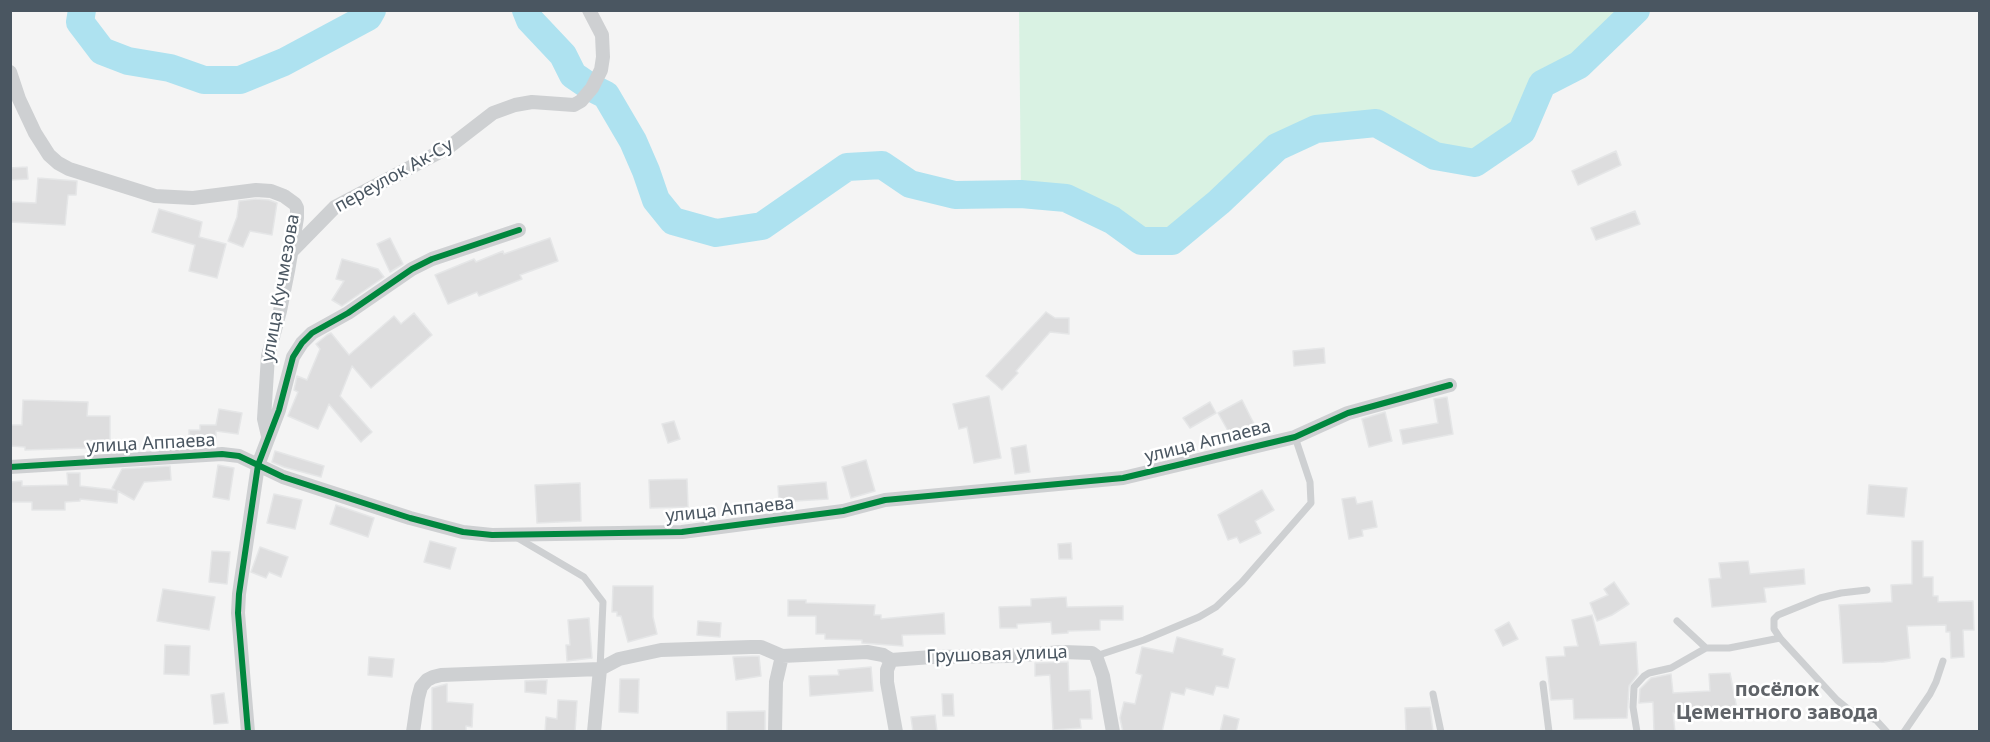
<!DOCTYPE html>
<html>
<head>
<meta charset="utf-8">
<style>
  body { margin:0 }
  #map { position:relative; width:1990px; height:742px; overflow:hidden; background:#f4f4f4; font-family:"Noto Sans",sans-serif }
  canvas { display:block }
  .frame { position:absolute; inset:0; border:12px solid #4a5661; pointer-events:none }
</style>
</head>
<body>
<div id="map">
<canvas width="1990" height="742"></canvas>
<div class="frame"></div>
</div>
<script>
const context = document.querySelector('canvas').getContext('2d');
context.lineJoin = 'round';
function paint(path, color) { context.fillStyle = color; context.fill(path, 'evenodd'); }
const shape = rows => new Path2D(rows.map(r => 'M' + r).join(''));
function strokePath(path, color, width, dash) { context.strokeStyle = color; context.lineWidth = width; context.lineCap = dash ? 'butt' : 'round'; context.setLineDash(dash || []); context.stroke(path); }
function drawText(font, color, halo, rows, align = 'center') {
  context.font = font + ' "Noto Sans",sans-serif'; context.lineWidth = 5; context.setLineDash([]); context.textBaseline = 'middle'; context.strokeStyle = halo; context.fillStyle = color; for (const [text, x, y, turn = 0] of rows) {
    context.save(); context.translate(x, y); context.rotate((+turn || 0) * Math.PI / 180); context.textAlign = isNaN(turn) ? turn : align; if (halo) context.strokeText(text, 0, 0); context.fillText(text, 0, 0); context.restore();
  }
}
const green = shape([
  [1019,11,1019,10,1636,11,1579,65,1542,84,1522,131,1475,163,1435,156,1376,123,1316,129,1277,147,1219,202,1172,241,1141,241,1112,220,1066,198,1021,194]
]);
const river = shape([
  [82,10,80,22,102,51,128,61,170,68,204,80,240,80,284,62,368,17,372,10],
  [526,10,530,20,563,55,573,75,592,88,606,95,633,141,646,171,656,200,673,221,716,233,762,226,847,167,882,165,910,184,955,195,1021,194,1066,198,1112,220,1141,241,1172,241,1219,202,1277,147,1316,129,1376,123,1435,156,1475,163,1522,131,1542,84,1579,65,1636,10]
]);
const building = shape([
  [1616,151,1621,165,1578,185,1572,171,1616,151],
  [27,167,28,179,10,180,10,168,27,167],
  [38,178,77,181,76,195,68,195,65,225,10,222,10,202,36,203,38,178],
  [256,199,269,200,277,203,272,235,250,231,243,247,228,241,237,217,239,201,256,199],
  [159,209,202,222,199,237,226,244,217,278,189,271,195,245,152,232,159,209],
  [1635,211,1640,224,1596,240,1591,228,1635,211],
  [390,238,403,264,390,272,377,244,390,238],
  [550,238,558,261,520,275,522,279,479,296,477,292,448,304,435,275,474,259,476,262,503,251,504,254,550,238],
  [342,259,378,269,384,277,342,306,332,300,344,281,336,279,342,259],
  [1046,312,1055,318,1069,318,1069,334,1050,332,1016,371,1018,373,1002,390,986,376,1046,312],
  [414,313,432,335,371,388,352,366,340,396,372,432,361,442,329,404,318,429,288,416,298,392,294,390,297,376,307,380,320,349,316,344,327,335,331,333,349,355,394,316,401,324,414,313],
  [1324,348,1325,363,1294,366,1293,351,1324,348],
  [989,396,1001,458,974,463,967,427,959,429,953,404,989,396],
  [1447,397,1453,434,1403,444,1400,430,1438,423,1434,399,1447,397],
  [23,400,88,402,87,416,110,416,110,441,87,440,87,448,25,450,25,447,10,446,10,425,22,425,23,400],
  [1242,400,1255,426,1232,438,1218,413,1242,400],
  [1210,402,1216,413,1190,428,1183,418,1210,402],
  [219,409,242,413,238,434,216,431,216,443,189,443,189,430,200,430,200,425,216,425,219,409],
  [1385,412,1392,441,1369,447,1362,419,1385,412],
  [674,421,680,439,668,443,662,424,674,421],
  [1026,445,1030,472,1015,474,1011,448,1026,445],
  [275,451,324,466,321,477,284,467,272,462,275,451],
  [866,460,875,491,851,498,842,467,866,460],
  [218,465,234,468,229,500,213,497,218,465],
  [170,466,171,480,144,482,134,500,118,491,117,503,80,499,80,501,65,502,65,510,32,510,32,502,10,502,10,482,22,481,22,486,68,485,67,473,80,473,80,486,115,490,112,488,122,469,170,466],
  [687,479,688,507,650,508,649,480,687,479],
  [826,482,828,499,779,502,778,486,826,482],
  [580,483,581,521,537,523,535,485,580,483],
  [1869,485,1907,488,1904,517,1867,514,1869,485],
  [1262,490,1274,510,1255,521,1261,533,1240,543,1237,537,1228,540,1218,515,1262,490],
  [274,494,302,500,295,529,267,523,274,494],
  [1355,497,1357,504,1372,501,1377,527,1362,530,1363,536,1349,539,1342,499,1355,497],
  [336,505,374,518,368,537,330,524,336,505],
  [430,541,456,548,450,569,424,562,430,541],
  [1912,541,1923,541,1923,577,1933,577,1933,596,1938,596,1938,602,1973,601,1974,630,1963,630,1964,657,1951,658,1950,632,1946,632,1946,625,1907,626,1910,658,1884,662,1843,663,1839,605,1892,602,1891,585,1912,584,1912,541],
  [1071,543,1072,559,1059,559,1058,544,1071,543],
  [260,547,288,557,281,577,269,572,266,578,251,572,260,547],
  [212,551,230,552,227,584,209,582,212,551],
  [1748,561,1750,574,1804,569,1805,584,1764,588,1766,602,1712,607,1709,579,1721,578,1719,563,1748,561],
  [1614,582,1629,604,1612,615,1597,621,1590,603,1608,595,1604,589,1614,582],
  [613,586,653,586,653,617,657,634,628,642,621,616,617,616,617,612,612,612,613,586],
  [163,589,215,597,209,630,157,621,163,589],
  [1066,597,1067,607,1123,606,1123,620,1100,620,1100,630,1068,631,1068,633,1052,634,1051,622,1017,624,1017,628,1000,628,999,607,1031,606,1031,599,1066,597],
  [788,600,806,600,806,603,875,605,874,615,881,615,881,619,944,613,945,634,902,635,903,646,862,643,862,640,825,639,825,634,816,634,816,616,788,616,788,600],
  [1592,615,1600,645,1636,642,1638,674,1629,686,1627,718,1574,719,1573,699,1551,700,1546,657,1565,656,1564,647,1578,646,1572,620,1592,615],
  [589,618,592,658,567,661,566,645,570,645,568,620,589,618],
  [698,621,721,623,720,637,697,635,698,621],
  [1509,622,1518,639,1503,646,1495,630,1509,622],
  [1177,637,1223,649,1222,655,1235,659,1228,688,1216,686,1213,695,1186,688,1184,695,1171,692,1162,732,1123,732,1120,718,1124,702,1135,704,1142,675,1136,673,1142,647,1173,653,1177,637],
  [165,645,190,646,189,675,164,674,165,645],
  [759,656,761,676,736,680,733,657,759,656],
  [369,657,394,659,392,677,368,675,369,657],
  [1068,662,1069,691,1090,690,1092,719,1080,719,1081,728,1053,730,1050,675,1035,676,1035,663,1068,662],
  [871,667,873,691,810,696,809,676,839,675,838,670,871,667],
  [1730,673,1738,714,1706,719,1704,711,1673,713,1675,732,1654,732,1653,702,1639,703,1640,689,1651,678,1671,674,1673,693,1710,691,1709,674,1730,673],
  [620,679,639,679,638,713,619,712,620,679],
  [547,680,546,694,525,692,525,681,547,680],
  [447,684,447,702,473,704,472,727,466,726,466,732,432,732,432,688,447,684],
  [224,693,228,723,214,724,211,695,224,693],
  [942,694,953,694,954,716,943,716,942,694],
  [558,700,577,701,575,732,545,732,546,717,557,719,558,700],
  [1430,707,1433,732,1406,732,1405,708,1430,707],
  [765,711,765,732,727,732,727,712,765,711],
  [935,715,937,732,913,732,911,717,935,715],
  [1224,715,1239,719,1236,732,1220,732,1224,715]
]);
const service = shape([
  [516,537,584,577,603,602,600,669],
  [1677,621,1706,648],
  [1780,638,1774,629,1774,619,1778,615,1820,598,1841,593,1867,590],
  [1096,656,1144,640,1199,617,1216,607,1242,582,1311,503,1310,482,1295,437],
  [1543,684,1549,732],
  [1433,694,1441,732],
  [1637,732,1633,707,1634,687,1644,676,1649,673,1671,668,1706,648,1729,648,1780,638,1837,700,1848,709,1876,720,1887,732],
  [1904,732,1930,694,1936,682,1943,661]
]);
const minor = shape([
  [10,72,19,99,35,133,49,155,58,163,69,169,155,196,193,198,256,190,271,191,284,196,295,204,297,208,297,218,288,271,280,311,268,356,264,419,268,436],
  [291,252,335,207,449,147,493,113,515,105,532,102,574,105,581,101,592,88,601,70,603,57,602,35,589,10],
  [10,467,222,454,239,456,283,477,410,518,463,532,492,535,682,532,843,511,885,500,1123,478,1295,437,1348,413,1450,385],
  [891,660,932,657,1009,656,1063,652,1092,653,1096,656,1103,676,1113,732],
  [891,660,887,670,887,682,896,732],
  [248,732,238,613,239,594,258,465,279,410,293,357,302,343,312,333,348,313,412,269,432,259,519,230],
  [413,732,418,698,421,687,427,680,433,677,441,675,600,669],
  [594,732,600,669,619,659,661,650,751,647,761,647,782,656],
  [775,732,776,682,782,656,867,652,883,655,891,660]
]);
const cycleway = shape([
  [10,467,222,454,239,456,283,477,410,518,463,532,492,535,682,532,843,511,885,500,1123,478,1295,437,1348,413,1450,385],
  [248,732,238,613,239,594,258,465,279,410,293,357,302,343,312,333,348,313,412,269,432,259,519,230]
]);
const streetNames = [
  ["переулок Ак-Су",394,176,-29],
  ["улица Кучмезова",281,288,-80],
  ["улица Аппаева",1208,442,-14],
  ["улица Аппаева",151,444,-3],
  ["улица Аппаева",730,510,-6],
  ["Грушовая улица",997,655,-2]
];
const neighbourhoodNames = [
  ["посёлок",1777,690],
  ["Цементного завода",1777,713]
];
paint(green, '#d9f2e3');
strokePath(river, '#aee2f0', 28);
paint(building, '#ddddde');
strokePath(building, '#e5e6e7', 1.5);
strokePath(service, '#ced0d2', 7);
strokePath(minor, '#ced0d2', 14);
strokePath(cycleway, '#00873e', 6);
drawText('18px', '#4a5661', '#fff', streetNames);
drawText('bold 20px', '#5f6368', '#fff', neighbourhoodNames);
</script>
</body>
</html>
